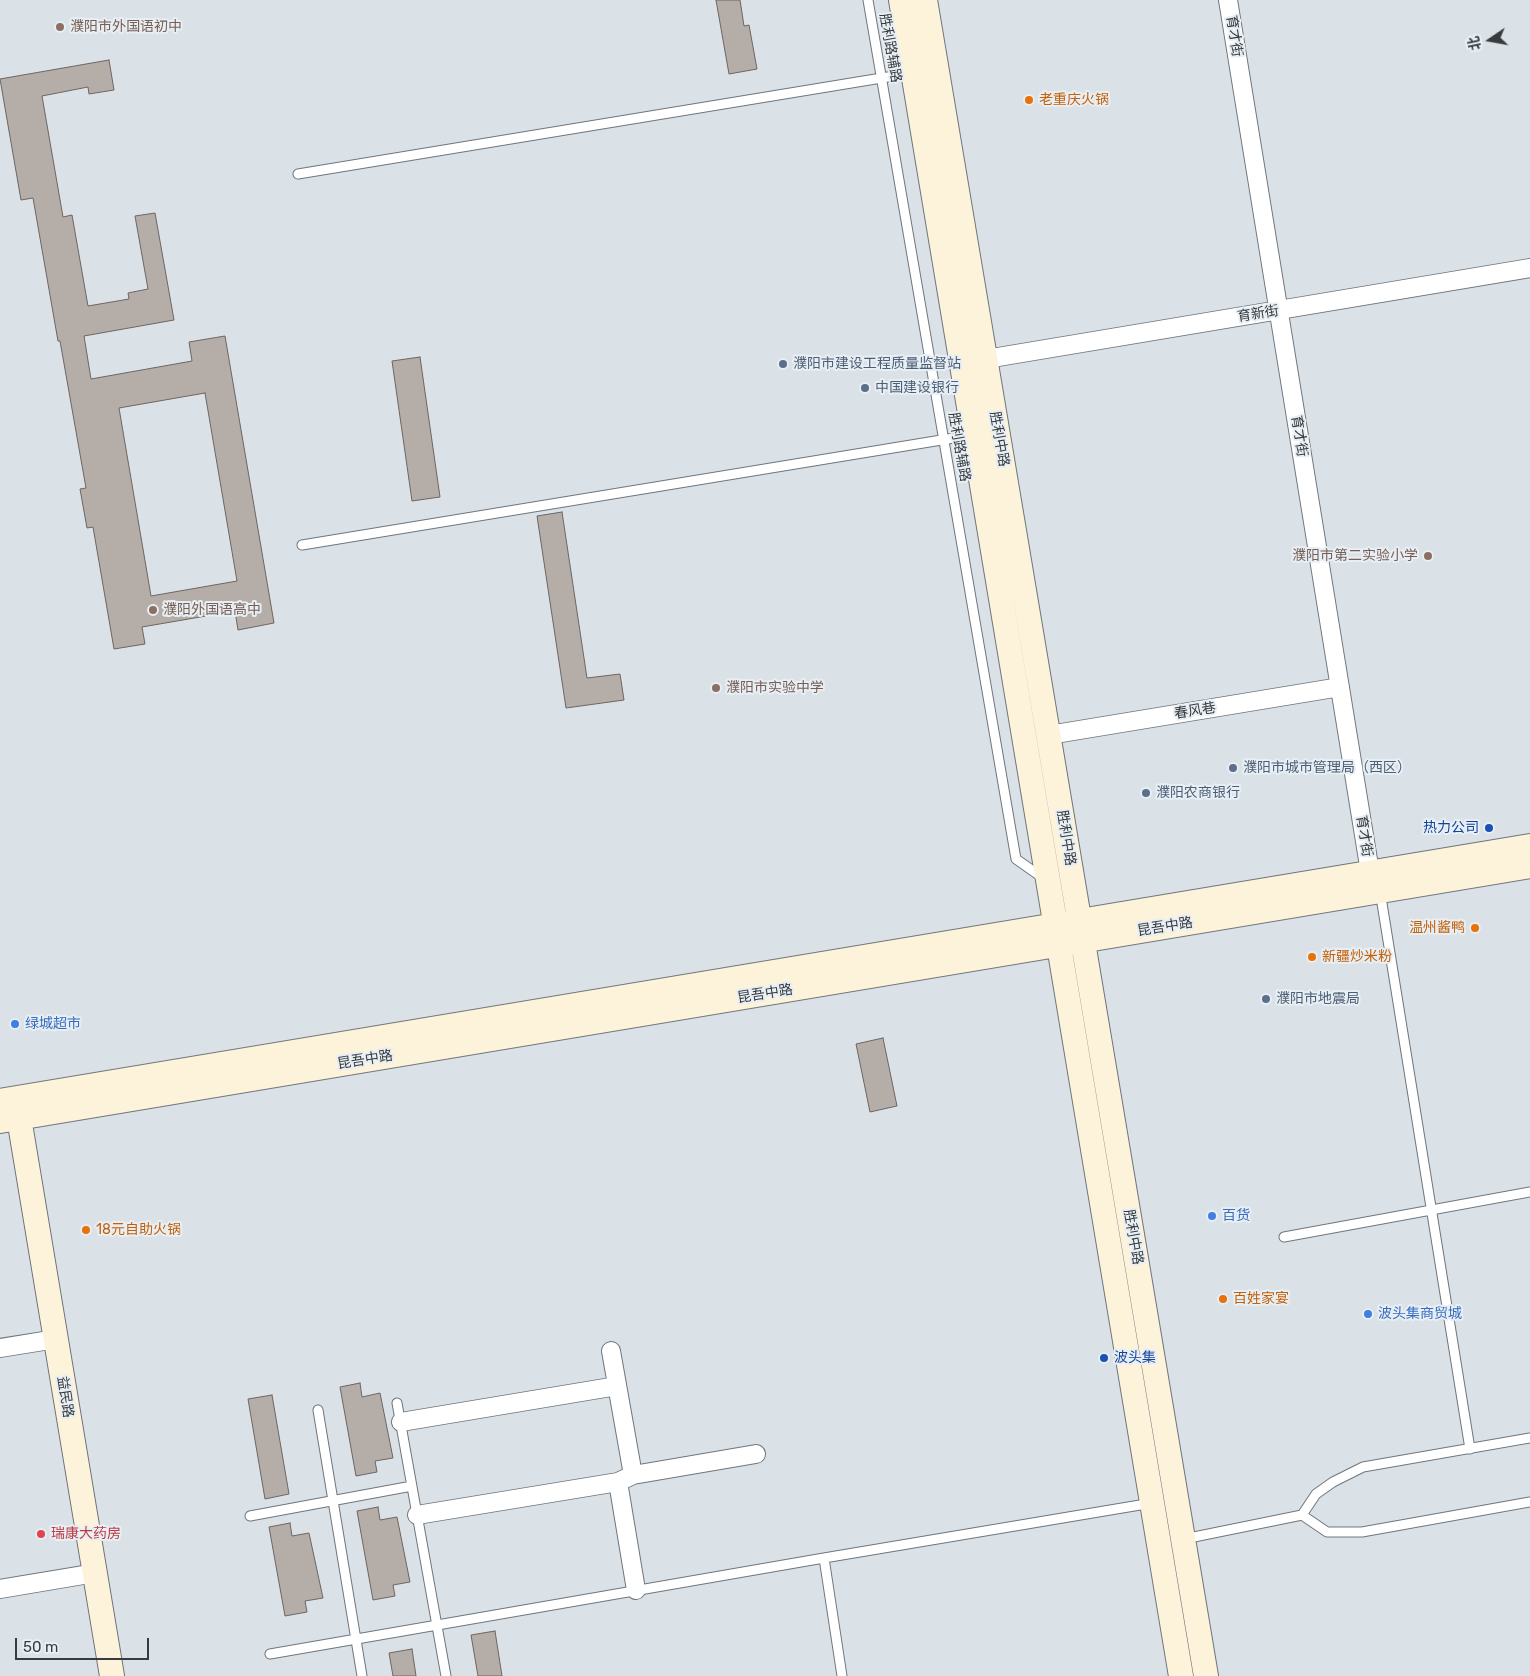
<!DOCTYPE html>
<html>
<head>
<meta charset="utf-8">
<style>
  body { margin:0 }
  #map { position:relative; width:1530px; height:1676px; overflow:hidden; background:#dae2e8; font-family:Rubik,"Noto Sans SC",sans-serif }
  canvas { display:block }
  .north { position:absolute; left:1465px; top:15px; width:50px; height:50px; -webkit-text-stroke:4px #e7eff5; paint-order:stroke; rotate:258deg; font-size:14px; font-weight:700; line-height:20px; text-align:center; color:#383b3d }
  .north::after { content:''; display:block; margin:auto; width:18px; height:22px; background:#383b3d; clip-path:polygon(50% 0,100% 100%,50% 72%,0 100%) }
  .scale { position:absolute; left:15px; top:1638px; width:134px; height:22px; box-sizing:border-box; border:2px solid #383b3d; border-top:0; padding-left:6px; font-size:15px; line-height:18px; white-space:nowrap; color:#383b3d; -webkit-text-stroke:4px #e7eff5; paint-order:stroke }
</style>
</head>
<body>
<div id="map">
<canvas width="1530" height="1676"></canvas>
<div class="north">北</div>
<div class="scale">50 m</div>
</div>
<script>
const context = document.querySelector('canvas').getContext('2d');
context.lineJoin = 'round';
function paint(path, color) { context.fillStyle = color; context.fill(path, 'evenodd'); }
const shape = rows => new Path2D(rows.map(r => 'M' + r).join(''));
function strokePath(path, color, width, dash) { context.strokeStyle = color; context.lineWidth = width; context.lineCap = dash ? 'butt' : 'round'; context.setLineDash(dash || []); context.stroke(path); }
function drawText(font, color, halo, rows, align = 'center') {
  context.font = font + ' Rubik,"Noto Sans SC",sans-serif'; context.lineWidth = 4; context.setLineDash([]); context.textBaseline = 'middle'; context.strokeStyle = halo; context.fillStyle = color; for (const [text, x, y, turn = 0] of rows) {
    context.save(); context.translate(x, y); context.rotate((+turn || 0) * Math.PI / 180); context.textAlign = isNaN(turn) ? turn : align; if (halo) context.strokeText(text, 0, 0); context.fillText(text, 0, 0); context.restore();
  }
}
const building = shape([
  [716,0,740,0,744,26,749,25,757,69,729,74,716,0],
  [109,60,114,90,89,94,88,87,42,96,63,217,72,215,88,306,129,299,128,293,148,289,135,216,155,213,174,320,84,336,91,379,192,361,189,342,225,336,274,623,238,630,235,611,142,627,145,644,114,649,93,527,87,528,80,489,86,488,60,341,58,341,33,198,21,200,0,79,109,60],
  [205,393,237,581,151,596,119,408,205,393],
  [420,357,440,497,412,501,392,361,420,357],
  [562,512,587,678,620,674,624,700,566,708,537,516,562,512],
  [883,1038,897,1106,870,1112,856,1044,883,1038],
  [360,1383,362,1397,380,1393,393,1458,375,1461,377,1472,356,1476,340,1387,360,1383],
  [272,1395,289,1494,265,1499,248,1399,272,1395],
  [378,1507,380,1520,397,1517,410,1582,393,1585,395,1596,373,1600,357,1511,378,1507],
  [290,1523,292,1536,309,1533,323,1598,305,1601,307,1612,285,1616,269,1527,290,1523],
  [495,1631,502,1676,478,1676,471,1635,495,1631],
  [412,1649,416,1676,393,1676,389,1653,412,1649]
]);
const lane = shape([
  [868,0,1016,859,1043,878],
  [298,174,912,73],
  [302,545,972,435],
  [1380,891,1470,1449],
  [1284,1237,1530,1192],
  [397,1403,446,1676],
  [318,1410,362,1676],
  [1302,1515,1327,1532,1362,1532,1530,1502],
  [250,1516,412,1486],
  [1184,1539,1302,1515,1316,1494,1333,1482,1363,1467,1530,1438],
  [270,1654,824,1558],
  [842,1676,824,1558,1152,1503]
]);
const street = shape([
  [1228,0,1370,872],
  [986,359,1530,268],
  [1049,735,1340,687],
  [0,1348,56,1339],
  [611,1351,633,1475],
  [401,1422,617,1386],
  [618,1482,636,1590],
  [417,1515,618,1482,633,1475,756,1454],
  [0,1589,95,1573]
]);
const secondary = shape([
  [901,0,1181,1676],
  [925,0,1206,1676],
  [0,1101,1530,846],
  [19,1118,112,1676],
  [0,1121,1530,866]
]);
const markers = [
  [60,27,5,"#8d6e63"],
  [1029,100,5,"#e8710a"],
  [783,364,5,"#5c6f8a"],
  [865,388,5,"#5c6f8a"],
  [1428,556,5,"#8d6e63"],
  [153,610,5,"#8d6e63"],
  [716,688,5,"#8d6e63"],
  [1233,768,5,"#5c6f8a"],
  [1146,793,5,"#5c6f8a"],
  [1489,828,5,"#1a4fb4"],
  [1475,928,5,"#e8710a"],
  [1312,957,5,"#e8710a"],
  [1266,999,5,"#5c6f8a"],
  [15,1024,5,"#3f7fe0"],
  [1212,1216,5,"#3f7fe0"],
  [86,1230,5,"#e8710a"],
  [1223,1299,5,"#e8710a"],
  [1368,1314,5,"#3f7fe0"],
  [1104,1358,5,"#1a4fb4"],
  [41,1534,5,"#e0444e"]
];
const educationNames = [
  ["濮阳市外国语初中",70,27],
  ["濮阳市第二实验小学",1418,556,"right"],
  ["濮阳外国语高中",163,610],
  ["濮阳市实验中学",726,688]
];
const streetNames = [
  ["育才街",1234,36,81],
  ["胜利路辅路",890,48,80],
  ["育新街",1258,314,-9],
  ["育才街",1299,436,81],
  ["胜利中路",999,439,80],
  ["胜利路辅路",959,447,80],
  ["春风巷",1195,711,-9],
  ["育才街",1364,836,81],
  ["胜利中路",1066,838,81],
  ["昆吾中路",1165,927,-9],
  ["昆吾中路",765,994,-9],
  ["昆吾中路",365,1060,-9],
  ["胜利中路",1133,1237,80],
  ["益民路",65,1397,81]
];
const foodNames = [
  ["老重庆火锅",1039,100],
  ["温州酱鸭",1465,928,"right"],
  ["新疆炒米粉",1322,957],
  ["18元自助火锅",96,1230],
  ["百姓家宴",1233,1299]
];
const serviceNames = [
  ["濮阳市建设工程质量监督站",793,364],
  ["中国建设银行",875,388],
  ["濮阳市城市管理局（西区）",1243,768],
  ["濮阳农商银行",1156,793],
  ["濮阳市地震局",1276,999]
];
const transitNames = [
  ["热力公司",1479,828],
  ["波头集",1114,1358,"left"]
];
const shopNames = [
  ["绿城超市",25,1024],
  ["百货",1222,1216],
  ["波头集商贸城",1378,1314]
];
const healthNames = [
  ["瑞康大药房",51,1534]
];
paint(building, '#b5ada8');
strokePath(building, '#6d6561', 1);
strokePath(lane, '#6f767c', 11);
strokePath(street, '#6f767c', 20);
strokePath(secondary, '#6f767c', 26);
strokePath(lane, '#fff', 9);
strokePath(street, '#fff', 18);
strokePath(secondary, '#fdf2da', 24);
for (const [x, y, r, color] of markers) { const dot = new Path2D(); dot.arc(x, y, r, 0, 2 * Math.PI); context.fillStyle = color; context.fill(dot); strokePath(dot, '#e7eff5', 2); }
drawText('14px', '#785e54', '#e7eff5', educationNames, 'left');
drawText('14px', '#383b3d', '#e7eff5', streetNames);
drawText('14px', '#c56008', '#e7eff5', foodNames, 'left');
drawText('14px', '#4e5e75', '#e7eff5', serviceNames, 'left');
drawText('14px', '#164399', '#e7eff5', transitNames, 'right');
drawText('14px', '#366cbe', '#e7eff5', shopNames, 'left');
drawText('14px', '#be3a42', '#e7eff5', healthNames, 'left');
</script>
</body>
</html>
